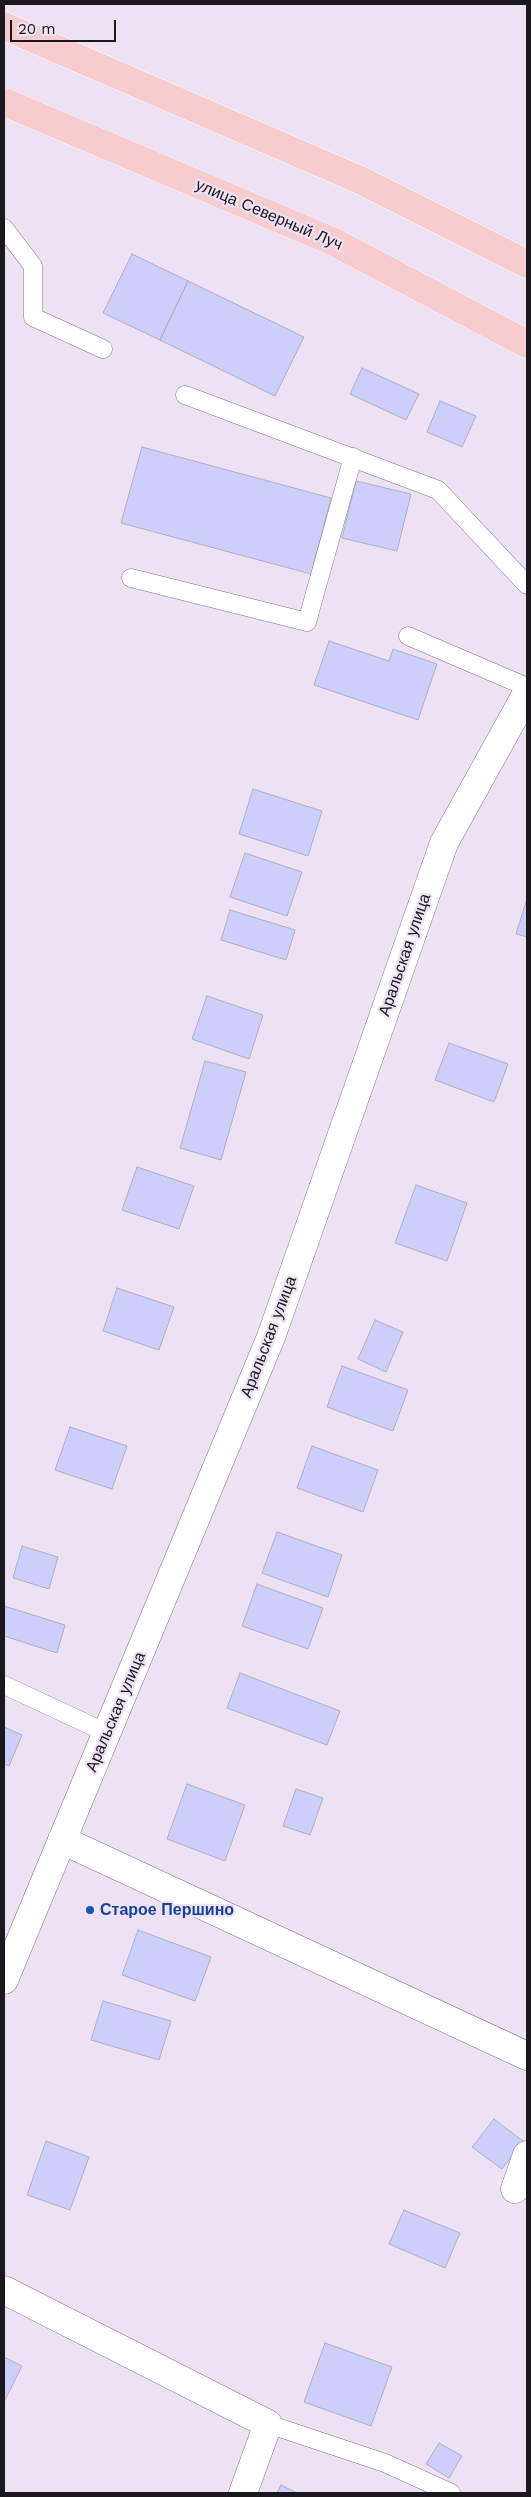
<!DOCTYPE html>
<html>
<head>
<meta charset="utf-8">
<style>
  body { margin:0 }
  #map { position:relative; width:531px; height:2497px; overflow:hidden; background:#eee1f4; font-family:"Work Sans",sans-serif }
  canvas { display:block }
  .frame { position:absolute; inset:0; border:5px solid #1b171e; pointer-events:none }
  .scale { position:absolute; left:10px; top:20px; width:106px; height:22px; box-sizing:border-box; border:2px solid #1b171e; border-top:0; padding-left:6px; font-size:15px; line-height:18px; white-space:nowrap; color:#1b171e; -webkit-text-stroke:4px #eee1f4; paint-order:stroke }
</style>
</head>
<body>
<div id="map">
<canvas width="531" height="2497"></canvas>
<div class="frame"></div>
<div class="scale">20 m</div>
</div>
<script>
const context = document.querySelector('canvas').getContext('2d');
context.lineJoin = 'round';
function paint(path, color) { context.fillStyle = color; context.fill(path, 'evenodd'); }
const shape = rows => new Path2D(rows.map(r => 'M' + r).join(''));
function strokePath(path, color, width, dash) { context.strokeStyle = color; context.lineWidth = width; context.lineCap = dash ? 'butt' : 'round'; context.setLineDash(dash || []); context.stroke(path); }
function drawText(font, color, halo, rows, align = 'center') {
  context.font = font + ' "Work Sans",sans-serif'; context.lineWidth = 4.5; context.setLineDash([]); context.textBaseline = 'middle'; context.strokeStyle = halo; context.fillStyle = color; for (const [text, x, y, turn = 0] of rows) {
    context.save(); context.translate(x, y); context.rotate((+turn || 0) * Math.PI / 180); context.textAlign = isNaN(turn) ? turn : align; if (halo) context.strokeText(text, 0, 0); context.fillText(text, 0, 0); context.restore();
  }
}
const building = shape([
  [132,254,188,281,160,340,103,313,132,254],
  [188,281,304,337,275,396,160,340,188,281],
  [362,368,419,394,406,420,350,394,362,368],
  [440,401,476,416,462,447,427,432,440,401],
  [142,447,331,498,311,574,121,523,142,447],
  [356,481,411,494,397,551,342,538,356,481],
  [329,641,389,661,393,649,437,664,418,720,314,685,329,641],
  [253,789,322,811,308,856,239,834,253,789],
  [245,853,302,872,287,916,230,897,245,853],
  [527,899,527,937,516,934,527,899],
  [230,910,295,930,286,960,221,940,230,910],
  [207,996,263,1015,249,1059,192,1039,207,996],
  [449,1043,508,1064,494,1102,435,1080,449,1043],
  [205,1061,246,1072,221,1160,180,1148,205,1061],
  [137,1167,194,1186,179,1229,122,1210,137,1167],
  [416,1185,467,1203,447,1261,395,1243,416,1185],
  [117,1288,174,1307,159,1350,103,1331,117,1288],
  [375,1320,403,1332,386,1372,358,1359,375,1320],
  [342,1366,408,1390,393,1431,327,1407,342,1366],
  [70,1427,127,1446,112,1489,55,1470,70,1427],
  [312,1446,378,1470,363,1512,297,1488,312,1446],
  [277,1532,342,1555,328,1597,262,1573,277,1532],
  [22,1546,58,1557,49,1589,13,1578,22,1546],
  [257,1584,323,1608,308,1649,242,1626,257,1584],
  [4,1606,65,1625,57,1653,4,1636,4,1606],
  [240,1673,340,1711,327,1745,227,1708,240,1673],
  [4,1727,22,1735,9,1766,4,1764,4,1727],
  [187,1784,245,1805,225,1861,167,1839,187,1784],
  [296,1789,323,1798,310,1835,283,1826,296,1789],
  [138,1930,211,1957,195,2001,122,1975,138,1930],
  [103,2001,171,2021,159,2060,91,2040,103,2001],
  [494,2119,523,2141,502,2169,472,2147,494,2119],
  [46,2141,89,2157,70,2210,27,2195,46,2141],
  [404,2210,460,2233,445,2268,389,2244,404,2210],
  [325,2343,392,2367,371,2426,304,2402,325,2343],
  [4,2357,22,2366,4,2402,4,2357],
  [439,2443,462,2456,449,2478,426,2464,439,2443],
  [281,2485,297,2493,277,2493,281,2485]
]);
const service = shape([
  [4,228,33,266,33,317,103,349],
  [185,395,438,490,527,585],
  [131,578,307,622,353,457],
  [408,636,527,687],
  [4,1685,107,1733],
  [268,2424,385,2463,451,2493]
]);
const minor = shape([
  [62,1840,527,2056],
  [515,2189,527,2155],
  [4,2290,268,2424,243,2493]
]);
const tertiary = shape([
  [4,1980,271,1337,444,843,527,693]
]);
const primary = shape([
  [4,26,360,180,527,264],
  [4,102,334,242,527,344]
]);
const markers = [
  [90,1910,5,"#1a4fb4"]
];
const streetNames = [
  ["улица Северный Луч",269,215,23],
  ["Аральская улица",405,955,-71],
  ["Аральская улица",269,1337,-69],
  ["Аральская улица",116,1712,-67]
];
const transitNames = [
  ["Старое Першино",100,1910]
];
paint(building, '#cccff9');
strokePath(building, '#adafc3', 1);
strokePath(service, '#827788', 19);
strokePath(minor, '#827788', 29);
strokePath(tertiary, '#827788', 29);
strokePath(primary, '#fff', 29);
strokePath(service, '#fff', 18);
strokePath(minor, '#fff', 28);
strokePath(tertiary, '#fff', 28);
strokePath(primary, '#f7ccce', 28);
for (const [x, y, r, color] of markers) { const dot = new Path2D(); dot.arc(x, y, r, 0, 2 * Math.PI); context.fillStyle = color; context.fill(dot); strokePath(dot, '#eee1f4', 2); }
drawText('16px', '#1b171e', '#eee1f4', streetNames);
drawText('bold 16px', '#164399', '#eee1f4', transitNames, 'left');
</script>
</body>
</html>
